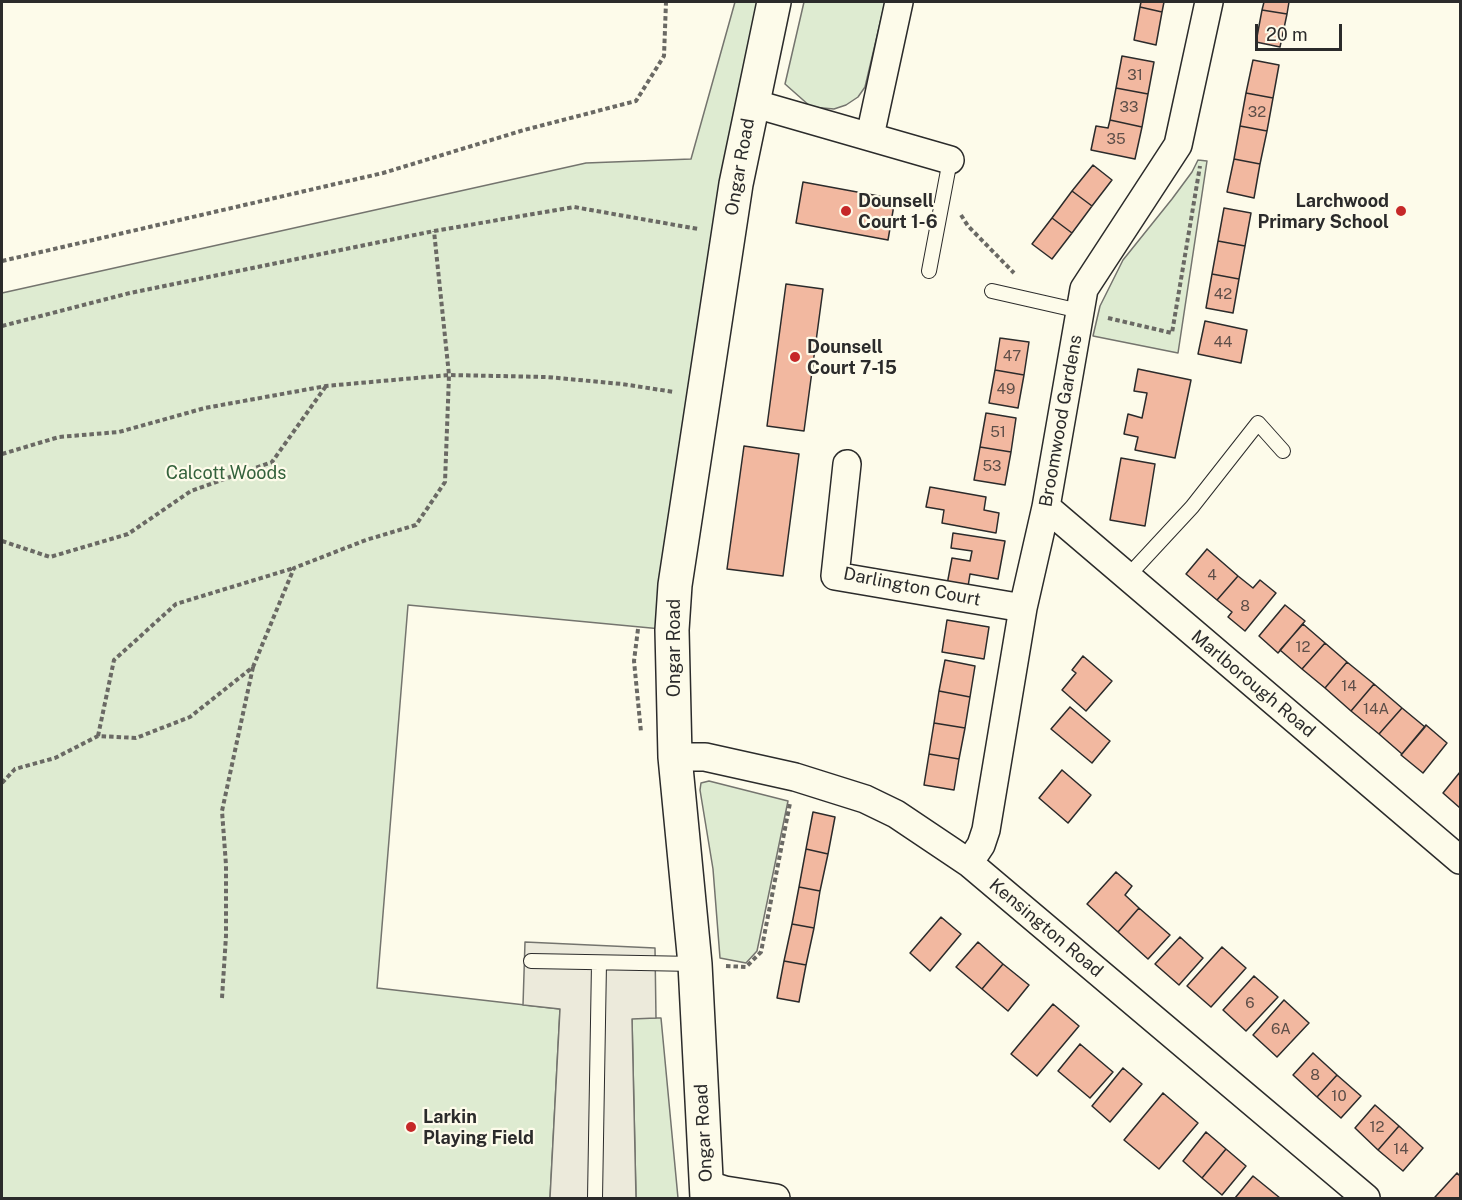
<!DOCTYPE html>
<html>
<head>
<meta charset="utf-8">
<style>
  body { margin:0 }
  #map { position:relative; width:1462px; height:1200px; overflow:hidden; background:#fdfbea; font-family:"Public Sans",sans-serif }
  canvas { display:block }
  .frame { position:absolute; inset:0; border:3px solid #2b2b2b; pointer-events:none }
  .scale { position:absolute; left:1255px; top:24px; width:87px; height:27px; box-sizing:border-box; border:3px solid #2b2b2b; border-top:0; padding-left:8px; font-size:18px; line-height:21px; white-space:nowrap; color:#2b2b2b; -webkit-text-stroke:4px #fdfbea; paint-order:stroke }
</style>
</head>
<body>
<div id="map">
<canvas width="1462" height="1200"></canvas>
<div class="frame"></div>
<div class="scale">20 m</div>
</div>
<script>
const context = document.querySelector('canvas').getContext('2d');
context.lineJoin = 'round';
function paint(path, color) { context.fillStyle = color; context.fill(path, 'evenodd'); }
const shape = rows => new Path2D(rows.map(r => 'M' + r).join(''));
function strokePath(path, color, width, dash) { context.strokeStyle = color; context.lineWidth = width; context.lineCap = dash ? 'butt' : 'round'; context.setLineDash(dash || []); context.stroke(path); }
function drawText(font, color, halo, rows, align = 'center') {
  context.font = font + ' "Public Sans",sans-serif'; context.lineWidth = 4.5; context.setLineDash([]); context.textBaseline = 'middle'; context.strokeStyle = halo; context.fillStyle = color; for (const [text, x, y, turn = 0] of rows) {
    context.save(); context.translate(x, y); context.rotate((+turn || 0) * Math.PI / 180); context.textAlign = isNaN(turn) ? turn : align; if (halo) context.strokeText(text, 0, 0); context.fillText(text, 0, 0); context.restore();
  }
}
const green = shape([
  [735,2,757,2,752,103,672,630,408,605,377,988,560,1009,550,1198,2,1198,2,293,586,163,691,159,735,2],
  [804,2,885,2,865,87,858,97,846,105,834,109,811,107,785,84,804,2],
  [1198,160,1207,161,1178,353,1093,336,1100,306,1123,260,1172,199,1192,172,1198,160],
  [709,781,788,801,757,951,746,963,720,958,713,869,700,790,701,783,709,781],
  [632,1018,661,1018,678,1198,636,1198,632,1018]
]);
const parking = shape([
  [525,942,655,948,656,1018,632,1019,636,1198,550,1198,560,1009,523,1005,525,942]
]);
const building = shape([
  [1141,2,1164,2,1162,12,1140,7,1141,2],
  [1264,2,1289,2,1287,14,1262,10,1264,2],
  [1140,7,1162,12,1156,45,1134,40,1140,7],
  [1262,10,1287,14,1280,47,1256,42,1262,10],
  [1122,56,1154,62,1148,94,1116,88,1122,56],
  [1253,60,1279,65,1273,98,1246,93,1253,60],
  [1116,88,1148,94,1142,127,1110,120,1116,88],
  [1246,93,1273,98,1267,131,1240,126,1246,93],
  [1110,120,1142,127,1135,159,1091,150,1096,126,1108,128,1110,120],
  [1240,126,1267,131,1260,164,1234,159,1240,126],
  [1234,159,1260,164,1254,198,1227,192,1234,159],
  [1093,165,1112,180,1092,206,1072,191,1093,165],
  [803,182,895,199,888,240,796,223,803,182],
  [1072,191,1092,206,1072,233,1052,218,1072,191],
  [1224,208,1251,213,1245,246,1218,241,1224,208],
  [1052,218,1072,233,1052,259,1032,244,1052,218],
  [1218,241,1245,246,1239,279,1212,274,1218,241],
  [1212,274,1239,279,1233,313,1206,308,1212,274],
  [786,284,823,289,804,431,767,426,786,284],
  [1205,321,1247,330,1241,363,1198,354,1205,321],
  [1000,338,1029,342,1024,375,995,370,1000,338],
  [1138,369,1191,380,1175,458,1135,450,1138,437,1124,434,1128,414,1142,418,1147,393,1134,391,1138,369],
  [995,370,1024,375,1018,408,989,403,995,370],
  [986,413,1016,418,1011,452,980,447,986,413],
  [744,446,799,454,783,576,727,569,744,446],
  [980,447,1011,452,1005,485,974,480,980,447],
  [1121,458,1155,464,1145,526,1110,520,1121,458],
  [930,487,986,497,984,510,999,513,996,533,942,523,944,510,926,507,930,487],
  [953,533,1005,541,998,579,970,574,967,593,946,590,952,558,970,561,972,551,951,548,953,533],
  [1207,549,1238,576,1217,600,1186,574,1207,549],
  [1238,576,1253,588,1260,580,1276,593,1245,631,1228,617,1232,612,1217,600,1238,576],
  [1285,605,1305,621,1278,653,1259,636,1285,605],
  [947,620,989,627,984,659,942,652,947,620],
  [1303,624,1325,643,1302,669,1280,650,1303,624],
  [1325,643,1347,662,1325,688,1302,669,1325,643],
  [1083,656,1112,681,1086,711,1062,690,1076,673,1072,670,1083,656],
  [945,660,975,666,970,697,939,691,945,660],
  [1347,662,1374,684,1351,711,1325,688,1347,662],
  [1374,684,1402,708,1379,734,1351,711,1374,684],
  [939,691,970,697,965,728,934,723,939,691],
  [1070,707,1110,741,1092,763,1051,729,1070,707],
  [1402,708,1425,727,1402,754,1379,734,1402,708],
  [934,723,965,728,959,759,929,754,934,723],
  [1426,725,1447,743,1423,773,1401,755,1426,725],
  [929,754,959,759,954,790,924,785,929,754],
  [1062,770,1091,795,1068,823,1039,798,1062,770],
  [1460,772,1460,808,1443,793,1460,772],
  [813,812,835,817,828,854,806,849,813,812],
  [806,849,828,854,820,891,799,887,806,849],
  [1116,872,1132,886,1125,895,1139,908,1118,932,1087,904,1116,872],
  [799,887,820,891,814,928,792,924,799,887],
  [1139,908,1170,935,1148,959,1118,932,1139,908],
  [941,917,961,934,930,971,910,953,941,917],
  [792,924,814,928,806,965,784,961,792,924],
  [1180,937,1203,958,1179,985,1155,964,1180,937],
  [978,942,1003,964,982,989,956,967,978,942],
  [1222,947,1246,968,1211,1007,1187,986,1222,947],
  [784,961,806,965,799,1002,777,998,784,961],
  [1003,964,1029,985,1008,1011,982,989,1003,964],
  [1254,976,1278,997,1246,1031,1223,1010,1254,976],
  [1284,1000,1309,1023,1277,1057,1253,1035,1284,1000],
  [1053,1004,1079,1026,1037,1076,1011,1054,1053,1004],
  [1080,1044,1113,1072,1090,1098,1058,1071,1080,1044],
  [1313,1053,1337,1075,1317,1097,1293,1075,1313,1053],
  [1123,1068,1142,1084,1110,1122,1092,1106,1123,1068],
  [1337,1075,1361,1096,1341,1118,1317,1097,1337,1075],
  [1163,1093,1198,1123,1159,1169,1124,1140,1163,1093],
  [1375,1105,1399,1126,1378,1150,1355,1128,1375,1105],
  [1399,1126,1423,1148,1403,1171,1378,1150,1399,1126],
  [1206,1132,1226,1149,1202,1178,1183,1161,1206,1132],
  [1226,1149,1246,1166,1222,1195,1202,1178,1226,1149],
  [1457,1173,1460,1176,1460,1198,1437,1198,1435,1197,1457,1173],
  [1253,1176,1280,1198,1235,1198,1253,1176]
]);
const path = shape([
  [961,215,968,226,1014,273],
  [2,261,383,173,524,130,636,101,664,56,666,2],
  [1108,318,1172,333,1200,166],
  [2,326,130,293,434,231,574,207,698,229],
  [2,454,59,437,119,432,205,408,326,386,449,375,547,377,622,384,674,392],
  [2,541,50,557,128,534,191,491,272,462,326,386],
  [638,629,634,661,641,732],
  [98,736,114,660,176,604,294,568],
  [2,783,15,769,55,758,98,736,136,738,190,717,253,667,294,568,366,540,416,525,445,482,449,375,434,231],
  [726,966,746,967,761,952,790,803],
  [222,998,226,936,226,865,222,811,253,667]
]);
const lane = shape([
  [929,271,950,160],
  [992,291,1080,311],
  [1128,576,1192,507,1258,423,1283,451],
  [531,961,695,964],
  [595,1198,599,963]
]);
const street = shape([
  [752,103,950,160],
  [870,136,899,2],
  [847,464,835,576,1023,608],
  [1046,507,1460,860],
  [675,757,705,757,795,777,865,799,896,814,969,863,1366,1198],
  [969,863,981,845,986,830,1023,608,1046,507,1084,289,1178,145,1209,2],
  [706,1184,725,1190,776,1198]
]);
const primary = shape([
  [707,1198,695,964,675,757,672,630,675,585,736,184,774,2]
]);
const markers = [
  [846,211,6,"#c62828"],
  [1401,211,6,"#c62828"],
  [795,357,6,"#c62828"],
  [411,1127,6,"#c62828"]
];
const numberNames = [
  ["31",1135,75],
  ["33",1129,107],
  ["32",1257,112],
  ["35",1116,139],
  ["42",1223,294],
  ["44",1223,342],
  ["47",1012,356],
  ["49",1006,389],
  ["51",998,432],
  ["53",992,466],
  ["4",1212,575],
  ["8",1245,606],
  ["12",1303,647],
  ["14",1349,686],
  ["14A",1376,709],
  ["6",1250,1003],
  ["6A",1281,1029],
  ["8",1315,1075],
  ["10",1339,1096],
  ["12",1377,1127],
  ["14",1401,1149]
];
const streetNames = [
  ["Ongar Road",740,167,-80],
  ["Broomwood Gardens",1061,421,-80],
  ["Darlington Court",912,587,11],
  ["Ongar Road",674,648,-90],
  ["Marlborough Road",1253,684,40],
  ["Kensington Road",1046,928,40],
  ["Ongar Road",704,1133,-93]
];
const poiNames = [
  ["Dounsell",858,201],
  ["Court 1-6",858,222],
  ["Larchwood",1389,201,"right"],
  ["Primary School",1389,222,"right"],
  ["Dounsell",807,347],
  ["Court 7-15",807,368],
  ["Larkin",423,1117],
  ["Playing Field",423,1138]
];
const parkNames = [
  ["Calcott Woods",226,473]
];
paint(green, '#deebd1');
strokePath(green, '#74746e', 1.5);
paint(parking, '#eceadb');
strokePath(parking, '#74746e', 1.5);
paint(building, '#f2b8a0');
strokePath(building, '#2b2b2b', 1.5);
strokePath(lane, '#2b2b2b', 16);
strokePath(street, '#2b2b2b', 30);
strokePath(primary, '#2b2b2b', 36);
strokePath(path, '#6a6964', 4, [4.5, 3]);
strokePath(lane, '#fdfbea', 14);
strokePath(street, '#fdfbea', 27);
strokePath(primary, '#fdfbea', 33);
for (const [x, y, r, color] of markers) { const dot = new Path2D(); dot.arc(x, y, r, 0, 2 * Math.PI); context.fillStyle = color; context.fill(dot); strokePath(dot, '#fdfbea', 2); }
drawText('15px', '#5d4e48', null, numberNames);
drawText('18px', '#2b2b2b', '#fdfbea', streetNames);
drawText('bold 18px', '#2b2b2b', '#fdfbea', poiNames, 'left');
drawText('18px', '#34623c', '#fdfbea', parkNames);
</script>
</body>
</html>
